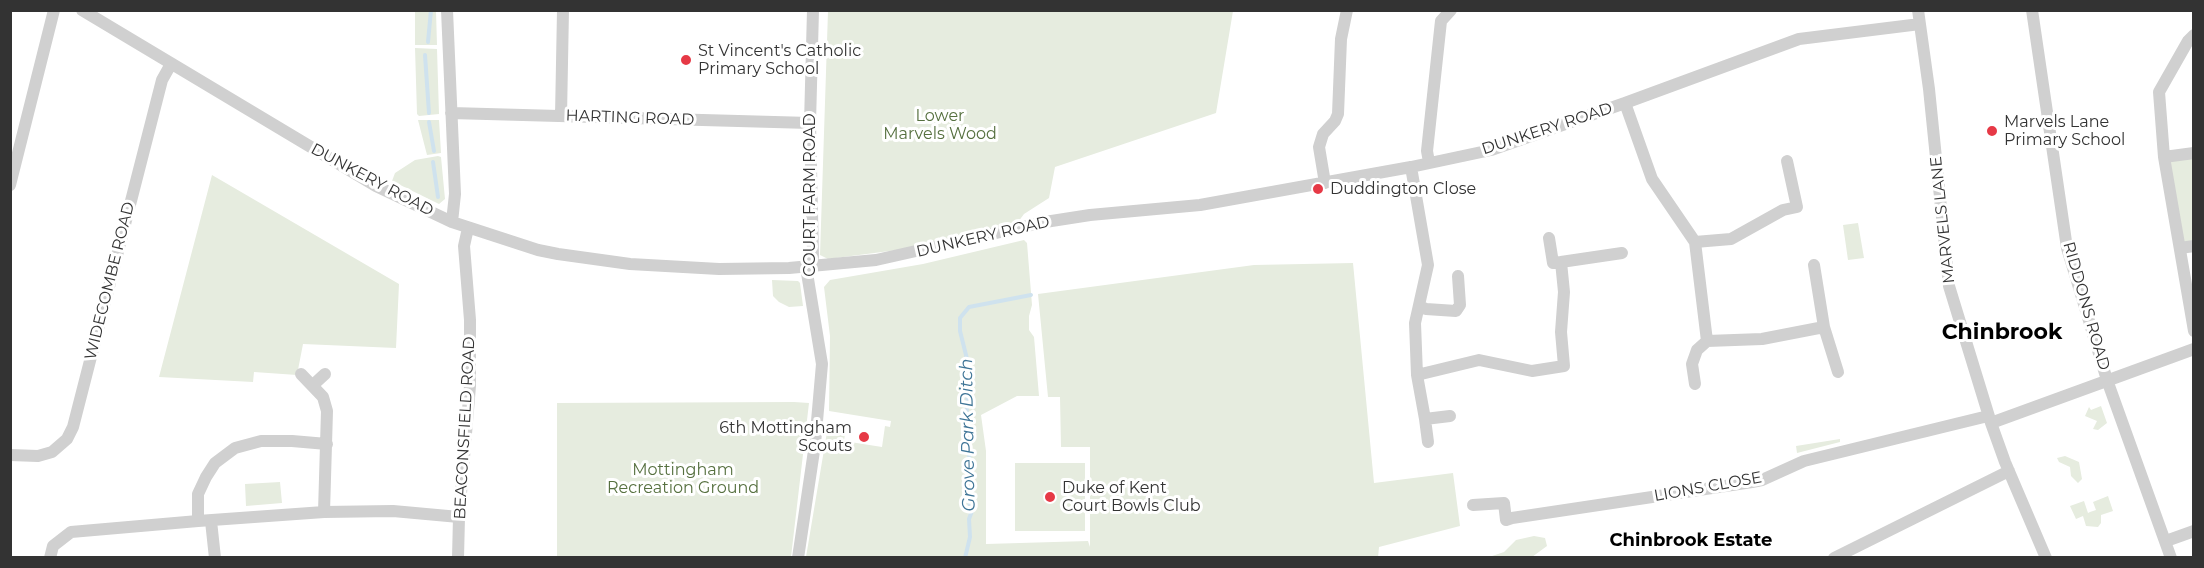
<!DOCTYPE html>
<html>
<head>
<meta charset="utf-8">
<style>
  body { margin:0 }
  #map { position:relative; width:2204px; height:568px; overflow:hidden; background:#fff; font-family:Montserrat,sans-serif }
  canvas { display:block }
  .frame { position:absolute; inset:0; border:12px solid #333; pointer-events:none }
</style>
</head>
<body>
<div id="map">
<canvas width="2204" height="568"></canvas>
<div class="frame"></div>
</div>
<script>
const context = document.querySelector('canvas').getContext('2d');
context.lineJoin = 'round';
function paint(path, color) { context.fillStyle = color; context.fill(path, 'evenodd'); }
const shape = rows => new Path2D(rows.map(r => 'M' + r).join(''));
function strokePath(path, color, width, dash) { context.strokeStyle = color; context.lineWidth = width; context.lineCap = dash ? 'butt' : 'round'; context.setLineDash(dash || []); context.stroke(path); }
function drawText(font, color, halo, rows, align = 'center') {
  context.font = font + ' Montserrat,sans-serif'; context.lineWidth = 6; context.setLineDash([]); context.textBaseline = 'middle'; context.strokeStyle = halo; context.fillStyle = color; for (const [text, x, y, turn = 0] of rows) {
    context.save(); context.translate(x, y); context.rotate((+turn || 0) * Math.PI / 180); context.textAlign = isNaN(turn) ? turn : align; if (halo) context.strokeText(text, 0, 0); context.fillText(text, 0, 0); context.restore();
  }
}
const green = shape([
  [415,11,436,11,437,45,415,45],
  [828,11,1233,11,1216,113,1055,167,1049,198,1024,214,1015,226,928,246,828,259,820,255],
  [415,48,437,49,439,114,419,116,417,114],
  [418,120,439,120,441,153,427,155],
  [2193,153,2193,246,2180,248,2164,157],
  [438,156,441,157,445,199,439,204,392,181,395,173,415,160],
  [212,175,399,284,396,348,303,344,297,375,254,372,253,382,159,377],
  [1858,223,1864,258,1848,260,1843,225],
  [1024,240,1027,243,1032,305,1029,316,1029,330,1034,337,1039,396,1017,396,981,415,986,451,986,544,1088,541,1090,547,1090,447,1061,447,1060,397,1048,397,1038,294,1254,265,1353,263,1374,483,1453,473,1460,526,1379,547,1378,558,806,557,827,432,845,434,844,441,882,447,885,426,890,427,891,421,829,411,830,336,824,287,830,280,923,264],
  [772,280,798,281,800,283,803,306,789,307,779,302,773,296],
  [794,402,809,403,791,557,557,557,557,403],
  [2101,406,2107,423,2098,430,2093,429,2097,421,2085,416,2089,407,2091,410],
  [1840,439,1840,442,1797,453,1796,446],
  [2065,456,2079,462,2082,479,2078,483,2071,476,2070,467,2059,462,2057,458],
  [1015,463,1085,463,1085,531,1015,531],
  [280,482,282,503,246,506,245,484],
  [2108,496,2113,511,2101,515,2101,523,2098,527,2086,526,2083,516,2076,519,2070,506,2084,501,2088,513,2090,512,2096,510,2093,502],
  [1534,536,1545,538,1547,546,1532,557,1489,557,1504,552,1516,540]
]);
const stream = shape([
  [428,42,431,10],
  [425,55,429,113],
  [429,122,434,151],
  [433,162,438,197],
  [965,558,970,537,969,519,972,511,968,499,971,485,971,473,966,426,968,384,971,375,960,331,960,318,969,307,1031,295]
]);
const minor = shape([
  [82,10,376,186,452,222,538,250,558,254,630,264,719,269,789,268,876,260,1045,222,1090,215,1200,205,1411,167,1491,150,1625,103,1799,39,1920,24],
  [447,10,455,194,452,222],
  [1918,10,1929,89,1949,286,1991,423,2005,462,2046,558],
  [2032,10,2067,248,2107,380,2171,558],
  [2194,35,2188,41,2159,92,2164,157,2194,331],
  [1625,103,1652,179,1695,242,1707,341,1762,339,1824,327],
  [451,113,810,123],
  [561,116,563,10],
  [2164,157,2194,153],
  [1429,162,1427,151,1441,21,1451,10],
  [1411,167,1428,265,1415,323,1417,375,1425,419,1450,416],
  [1325,183,1319,147,1323,134,1335,121,1338,114,1341,39,1347,10],
  [10,185,54,10],
  [1549,238,1553,263,1561,262],
  [1695,242,1731,239,1783,210,1797,207,1787,161],
  [2180,248,2194,246],
  [1814,265,1824,327,1838,372],
  [1419,306,1426,309,1456,311,1460,305,1458,276],
  [301,374,323,397,327,411,324,512],
  [1417,375,1479,360,1532,371,1564,366,1561,332,1564,292,1561,262,1622,253],
  [1695,384,1692,364,1697,350,1707,341],
  [313,385,325,374],
  [1425,419,1428,442],
  [1991,423,2194,349],
  [327,444,292,441,261,441,235,448,215,463,206,477,198,494,198,521,324,512,393,511,459,517],
  [10,455,38,456,52,452,67,439,73,427,162,80,171,64],
  [1473,505,1504,503,1506,520,1512,518,1752,482,1762,480,1804,461,1988,416],
  [211,521,215,558],
  [2166,541,2194,531],
  [50,558,53,546,71,532,198,521],
  [458,558,459,517,470,386,470,320,464,246,468,228],
  [798,558,815,444,822,364,807,273,813,257,810,123,813,10],
  [1834,558,2009,471]
]);
const markers = [
  [686,60,6,"#e63946"],
  [1992,131,6,"#e63946"],
  [1318,189,6,"#e63946"],
  [864,437,6,"#e63946"],
  [1050,497,6,"#e63946"]
];
const poiNames = [
  ["St Vincent's Catholic",698,51],
  ["Primary School",698,69],
  ["Marvels Lane",2004,122],
  ["Primary School",2004,140],
  ["Duddington Close",1330,189],
  ["6th Mottingham",852,428,"right"],
  ["Scouts",852,446,"right"],
  ["Duke of Kent",1062,488],
  ["Court Bowls Club",1062,506]
];
const parkNames = [
  ["Lower",940,116],
  ["Marvels Wood",940,134],
  ["Mottingham",683,470],
  ["Recreation Ground",683,488]
];
const streetNames = [
  ["HARTING ROAD",630,118,2],
  ["DUNKERY ROAD",1547,129,-18],
  ["DUNKERY ROAD",372,180,28],
  ["COURT FARM ROAD",810,195,-90],
  ["MARVELS LANE",1943,220,-96],
  ["DUNKERY ROAD",983,237,-13],
  ["WIDECOMBE ROAD",110,281,-76],
  ["RIDDONS ROAD",2086,306,74],
  ["BEACONSFIELD ROAD",465,428,-87],
  ["LIONS CLOSE",1708,487,-10]
];
const waterNames = [
  ["Grove Park Ditch",968,435,-91]
];
const neighbourhoodNames = [
  ["Chinbrook Estate",1691,541]
];
const districtNames = [
  ["Chinbrook",2002,333]
];
paint(green, '#e6ecdf');
strokePath(stream, '#cfe2ee', 4);
strokePath(minor, '#d0d0d0', 12);
for (const [x, y, r, color] of markers) { const dot = new Path2D(); dot.arc(x, y, r, 0, 2 * Math.PI); context.fillStyle = color; context.fill(dot); strokePath(dot, '#fff', 2); }
drawText('16px', '#333', '#fff', poiNames, 'left');
drawText('16px', '#56703f', '#fff', parkNames);
drawText('16px', '#333', '#fff', streetNames);
drawText('italic 18px', '#3f7597', '#fff', waterNames);
drawText('bold 18px', '#000', '#fff', neighbourhoodNames);
drawText('bold 22px', '#000', '#fff', districtNames);
</script>
</body>
</html>
